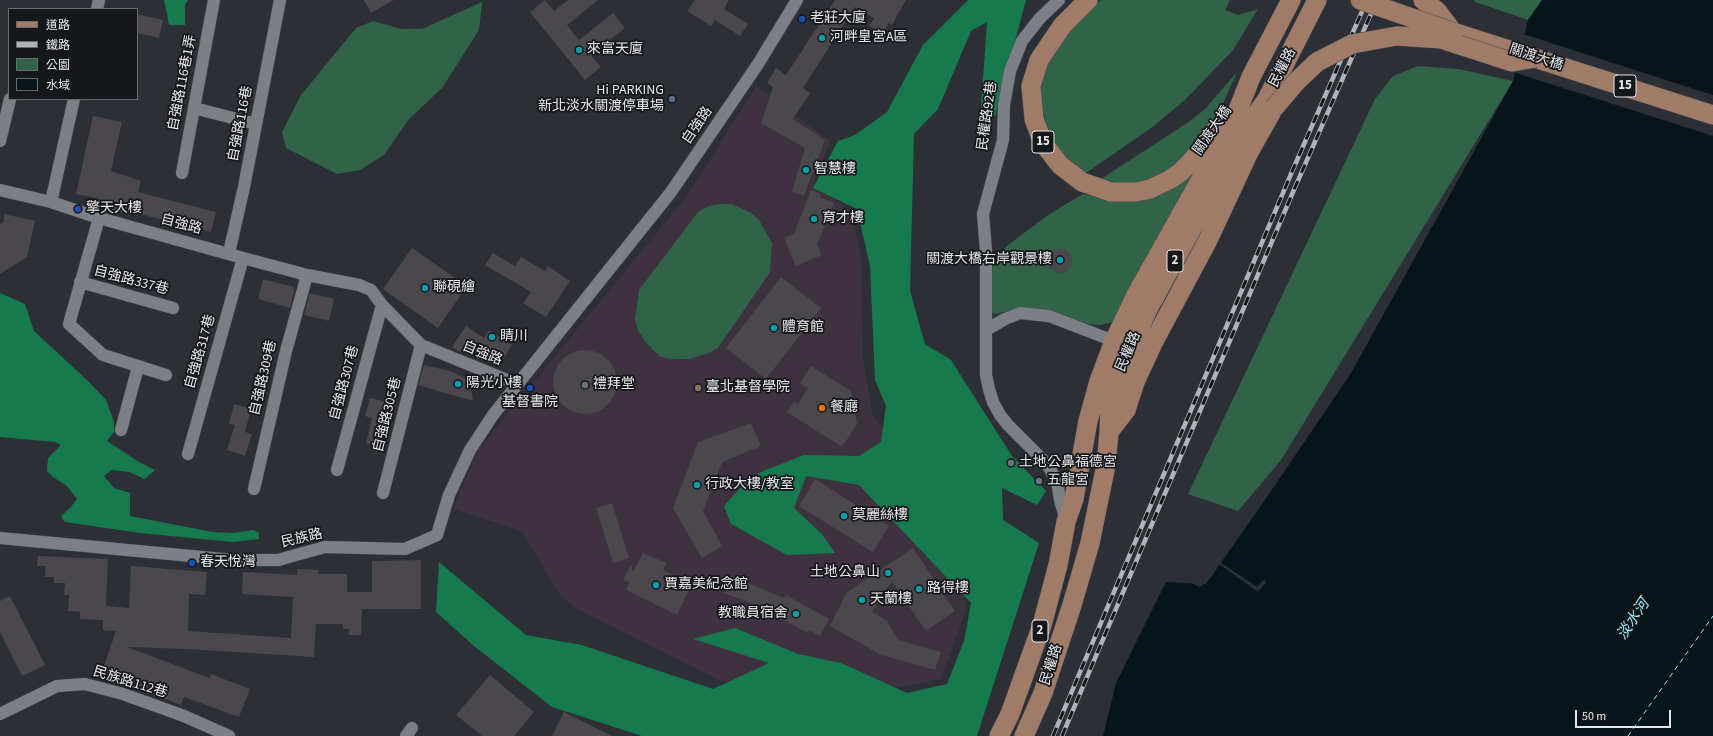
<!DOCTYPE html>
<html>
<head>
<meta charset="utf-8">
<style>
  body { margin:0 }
  #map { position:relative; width:1713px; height:736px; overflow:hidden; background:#2c2f35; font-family:"Source Sans 3","Noto Sans TC",sans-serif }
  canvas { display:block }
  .legend { position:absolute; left:8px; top:8px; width:130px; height:92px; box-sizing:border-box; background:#16171a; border:1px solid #696b6e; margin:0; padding:5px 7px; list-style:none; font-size:12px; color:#e6e8ec }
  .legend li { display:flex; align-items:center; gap:8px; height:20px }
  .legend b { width:20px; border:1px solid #696b6e }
  .scale { position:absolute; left:1575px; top:710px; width:96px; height:18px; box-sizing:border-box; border:2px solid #e6e8ec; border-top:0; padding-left:5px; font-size:12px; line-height:14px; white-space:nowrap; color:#e6e8ec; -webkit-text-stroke:3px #16171a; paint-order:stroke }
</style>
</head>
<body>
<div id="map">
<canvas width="1713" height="736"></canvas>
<ul class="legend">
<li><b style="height:5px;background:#a07c68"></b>道路</li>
<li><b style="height:5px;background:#b0b3b7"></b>鐵路</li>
<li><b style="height:11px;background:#316349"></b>公園</li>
<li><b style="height:11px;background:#061519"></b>水域</li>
</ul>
<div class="scale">50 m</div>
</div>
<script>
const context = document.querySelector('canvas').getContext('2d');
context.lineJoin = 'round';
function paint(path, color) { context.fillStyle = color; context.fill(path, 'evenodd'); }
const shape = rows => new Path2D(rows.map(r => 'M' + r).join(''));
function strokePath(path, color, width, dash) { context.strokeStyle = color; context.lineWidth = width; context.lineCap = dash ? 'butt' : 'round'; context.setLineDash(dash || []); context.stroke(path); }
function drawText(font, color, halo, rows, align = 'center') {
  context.font = font + ' "Source Sans 3","Noto Sans TC",sans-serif'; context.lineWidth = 3.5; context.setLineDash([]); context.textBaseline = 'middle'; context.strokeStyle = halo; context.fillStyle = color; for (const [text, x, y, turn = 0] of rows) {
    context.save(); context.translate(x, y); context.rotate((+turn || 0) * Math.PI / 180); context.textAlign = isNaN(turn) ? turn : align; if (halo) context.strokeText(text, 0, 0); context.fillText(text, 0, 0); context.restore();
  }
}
const education = shape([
  [756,86,830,141,814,183,851,212,861,257,863,360,873,416,922,481,955,542,966,609,941,679,834,699,721,681,575,608,558,592,522,531,453,509,478,450,687,196]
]);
const green = shape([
  [1101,0,1230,0,1225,10,1238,15,1258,9,1233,50,1185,100,1151,128,1086,173,1076,167,1062,153,1051,136,1043,114,1040,93,1042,71,1078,17],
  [1474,0,1542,0,1528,20,1475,2],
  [482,2,479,30,442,88,409,119,384,155,360,170,337,174,286,148,282,132,301,95,356,28,373,21,401,29,422,29],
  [1418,66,1458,69,1513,81,1281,460,1238,511,1188,494,1375,99,1393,76],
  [1237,72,1221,108,1209,127,1180,164,1160,177,1140,183,1120,183,1101,179,1190,121,1205,109],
  [1200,168,1119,315,1113,322,1101,325,1088,324,1035,309,1021,308,995,314,991,312,990,268,994,260,1008,245,1048,215,1083,194,1120,202,1138,201,1155,197,1188,178],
  [719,204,731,204,741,208,751,213,759,220,772,243,770,272,718,348,709,353,689,359,674,359,661,357,653,350,644,340,638,330,635,319,639,290,698,212,709,206]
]);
const forest = shape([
  [164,0,188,0,185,5,185,25,169,25],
  [968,0,1026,0,995,116,980,121,987,22,971,31,938,109,914,134,910,291,925,344,951,360,1012,456,1046,491,1037,505,1002,488,1003,520,1039,543,977,736,642,736,552,707,474,646,436,612,439,562,526,635,582,645,713,689,769,663,693,639,735,628,798,654,841,663,907,693,947,684,964,641,971,603,859,485,806,476,794,508,822,534,835,553,787,555,731,524,724,506,751,476,804,455,859,456,881,442,886,406,875,380,870,266,857,209,813,188,838,141,855,135,887,112,923,45],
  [0,293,25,304,34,331,89,382,106,400,114,422,114,432,107,441,139,462,155,470,145,479,129,472,112,470,104,476,114,488,130,493,130,516,212,532,233,533,253,530,259,533,259,539,233,542,140,533,65,522,61,516,70,508,77,499,67,486,53,477,47,471,48,458,61,445,55,442,0,437]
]);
const water = shape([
  [1542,0,1713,0,1713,736,1103,736,1116,683,1166,582,1206,584,1267,497,1351,373,1513,81,1528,20]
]);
const pier = shape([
  [1523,34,1713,95,1713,136,1513,72],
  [1220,560,1220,562,1257,587,1263,580,1266,582,1258,592,1219,564,1212,576,1200,587,1186,581,1205,582]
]);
const ferry = shape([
  [1628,736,1713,616]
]);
const building = shape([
  [364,0,394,0,371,13],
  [545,0,554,11,568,0,598,0,567,25,579,40,613,13,625,28,591,55,601,67,585,80,530,12],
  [695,0,729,0,724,9,748,24,740,36,715,20,711,26,687,11],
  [835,0,906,0,892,25,889,23,882,34,869,26,874,18,855,7,803,88,810,93,793,119,825,140,804,196,792,191,805,148,761,123,773,87,767,83,776,68,786,75],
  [137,14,163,20,159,38,137,33],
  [93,116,122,122,111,171,141,181,138,192,216,212,211,232,132,212,131,215,112,210,115,202,76,194],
  [811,190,821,194,820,197,834,203,817,245,822,255,796,266,784,238,794,234],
  [4,214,35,221,27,257,0,274,0,224,4,222],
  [412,248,467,286,438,328,383,289],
  '1048 261a12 12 0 1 1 24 0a12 12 0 1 1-24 0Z',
  [493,253,515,266,521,257,545,271,548,266,570,281,546,317,523,303,531,292,485,265],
  [781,277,821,308,766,379,726,348],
  [263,279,294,287,294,289,295,289,290,308,258,299],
  [310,293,334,299,329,321,304,315],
  [466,326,484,338,489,330,512,345,504,358,495,353,491,360,466,344,460,352,452,347],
  '553 382a32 32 0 1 1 64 0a32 32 0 1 1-64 0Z',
  [424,365,450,371,465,378,471,387,473,401,418,385],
  [811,366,851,391,857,424,842,447,787,412,794,402,798,404,808,388,800,383],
  [370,398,391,403,379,447,366,443,372,418,365,416],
  [234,404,251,409,245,432,252,434,245,456,227,450,235,425,229,424],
  [751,423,761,446,722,462,703,511,722,546,702,558,673,508,698,442],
  [815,479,889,526,873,552,799,506],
  [612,503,629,558,613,563,596,508],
  [913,548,955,611,926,631,892,581,872,612,887,621,898,640,941,652,935,670,881,655,830,626,847,592],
  [643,553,667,563,663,570,678,577,676,581,690,588,677,615,626,590,629,582,623,580,631,564,633,572],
  [38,556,108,559,106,606,129,608,131,566,207,572,205,595,189,594,188,631,291,638,293,597,242,594,243,572,297,575,297,569,318,570,318,574,347,574,347,592,372,592,372,561,421,560,421,609,362,609,361,635,349,635,349,629,343,629,343,624,316,624,314,657,187,649,127,647,210,678,211,674,250,689,239,717,184,697,181,705,145,691,146,690,101,674,116,631,103,630,103,620,80,619,80,612,68,611,69,595,64,595,65,583,54,583,54,577,45,577,46,566,37,566],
  [731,576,784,598,786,595,829,619,820,636,809,630,808,633,779,618,781,615,759,604,758,606,724,593],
  [10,596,45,665,22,676,0,632,0,601],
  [490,675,534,712,514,736,482,736,456,715],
  [564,712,612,736,552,736]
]);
const minor = shape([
  [1059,0,1040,18,1022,41,1010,71,1004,105,1003,140,983,214,986,251,986,375,989,389,993,402,1000,415,1008,425,1047,464,1057,481,1060,500,1066,521],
  [97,9,99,0],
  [194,108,256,124],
  [0,141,10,99],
  [182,173,214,0],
  [0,190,51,202,99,218,243,258,307,275,359,285,371,290,382,305,421,345,517,384],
  [51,202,74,99],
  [99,218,69,324,103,355,166,375],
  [229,253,244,187,280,0],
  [80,282,173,308],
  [986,330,1005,319,1020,313,1049,316,1114,341],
  [121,430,138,367],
  [188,454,243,258],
  [337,470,382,305],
  [254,489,286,351,307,275],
  [383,493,421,345],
  [0,538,233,560,278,560,325,547,405,549,437,535,449,495,470,450,493,415,671,192,758,64,797,0],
  [0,714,57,686,85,684,123,694,184,716,229,736],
  [406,736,412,728]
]);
const primary = shape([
  [1088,0,1062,26,1039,60,1031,86,1034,119,1043,143,1060,165,1082,182,1111,192,1136,192,1150,189,1169,180,1181,172,1207,144,1217,128],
  [1423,0,1437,11,1453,32,1713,115],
  [1109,432,1126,410,1135,382,1153,343,1208,240,1249,152,1271,113],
  [999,736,1010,714,1042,625,1058,565,1066,522,1074,499,1088,421,1099,381,1114,341,1136,295,1234,120,1251,77,1291,0],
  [1024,736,1043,693,1072,605,1090,543,1106,465,1109,432,1110,402,1120,373,1147,311,1246,129,1267,99,1317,0]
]);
const rail = shape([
  [1053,736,1291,174,1367,0],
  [1062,736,1293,192,1377,0]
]);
const primaryBridge = shape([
  [1360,0,1453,32],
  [1274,108,1296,82,1317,62,1352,44,1397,36,1441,39,1512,62,1536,58]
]);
const markers = [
  [802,19,4,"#1a4fb4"],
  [822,38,4,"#0f9aa8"],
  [579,50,4,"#0f9aa8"],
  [672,99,4,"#5c6f8a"],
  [806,170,4,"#0f9aa8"],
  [78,209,4,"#1a4fb4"],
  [814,219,4,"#0f9aa8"],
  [1060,260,4,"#0f9aa8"],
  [425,288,4,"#0f9aa8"],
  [774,328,4,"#0f9aa8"],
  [492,337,4,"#0f9aa8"],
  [458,384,4,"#0f9aa8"],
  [585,385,4,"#6b7280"],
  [530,388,4,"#1a4fb4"],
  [698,388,4,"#8d6e63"],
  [822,408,4,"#e8710a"],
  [1011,463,4,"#6b7280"],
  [1039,481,4,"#6b7280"],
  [697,485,4,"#0f9aa8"],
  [844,516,4,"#0f9aa8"],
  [192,563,4,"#1a4fb4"],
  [888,573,4,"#0f9aa8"],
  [656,585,4,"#0f9aa8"],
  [919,589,4,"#0f9aa8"],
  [862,600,4,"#0f9aa8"],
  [796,614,4,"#0f9aa8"]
];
const shields = [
  [1625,86,22],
  [1043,142,22],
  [1175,261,16],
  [1040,631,16]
];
const shieldNames = [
  ["15",1625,86],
  ["15",1043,142],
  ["2",1175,261],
  ["2",1040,631]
];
const poiNames = [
  ["老莊大廈",810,19],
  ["河畔皇宮A區",830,38],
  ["來富天廈",587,50],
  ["Hi PARKING",664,91,"right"],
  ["新北淡水關渡停車場",664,107,"right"],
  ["智慧樓",814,170],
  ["擎天大樓",86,209],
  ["育才樓",822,219],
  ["關渡大橋右岸觀景樓",1052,260,"right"],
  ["聯硯繪",433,288],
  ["體育館",782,328],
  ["睛川",500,337],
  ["陽光小樓",466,384],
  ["禮拜堂",593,385],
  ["臺北基督學院",706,388],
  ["基督書院",530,403,"center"],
  ["餐廳",830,408],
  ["土地公鼻福德宮",1019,463],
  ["五龍宮",1047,481],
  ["行政大樓/教室",705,485],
  ["莫麗絲樓",852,516],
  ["春天悅灣",200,563],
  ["土地公鼻山",880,573,"right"],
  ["賈嘉美紀念館",664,585],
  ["路得樓",927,589],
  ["天蘭樓",870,600],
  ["教職員宿舍",788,614,"right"]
];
const streetNames = [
  ["關渡大橋",1536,58,18],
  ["民權路",1283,68,-63],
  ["自強路116巷1弄",183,83,-79],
  ["民權路92巷",988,116,-82],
  ["自強路116巷",241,124,-79],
  ["自強路",698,126,-56],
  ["關渡大橋",1213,131,-55],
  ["自強路",181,225,15],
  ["自強路337巷",131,281,15],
  ["自強路317巷",201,352,-74],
  ["民權路",1129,352,-67],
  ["自強路",482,354,22],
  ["自強路309巷",264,378,-77],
  ["自強路307巷",345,383,-75],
  ["自強路305巷",388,415,-76],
  ["民族路",302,539,-13],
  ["民權路",1052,665,-72],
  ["民族路112巷",130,683,17]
];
const waterNames = [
  ["淡水河",1634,620,-56]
];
paint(education, '#3f3240');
paint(green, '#316349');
paint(forest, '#177a4f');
paint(water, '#061519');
paint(pier, '#2c2f35');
strokePath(ferry, '#99ecfe', 1, [5, 4]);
paint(building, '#4a474d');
strokePath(minor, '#4b4d52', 13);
strokePath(primary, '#4b4d52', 20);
strokePath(minor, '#7c7f85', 12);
strokePath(primary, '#a07c68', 19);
strokePath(rail, '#b0b3b7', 4.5);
strokePath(rail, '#16171a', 3, [9]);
strokePath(primaryBridge, '#4b4d52', 20, []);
strokePath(primaryBridge, '#a07c68', 19);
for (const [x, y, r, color] of markers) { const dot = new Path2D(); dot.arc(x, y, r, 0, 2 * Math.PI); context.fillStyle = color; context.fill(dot); strokePath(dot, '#16171a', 1.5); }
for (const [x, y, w] of shields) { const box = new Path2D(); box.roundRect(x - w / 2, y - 11, w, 22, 3); context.fillStyle = '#16171a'; context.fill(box); strokePath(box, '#e6e8ec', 1); }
drawText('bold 13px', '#e6e8ec', null, shieldNames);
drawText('14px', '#e6e8ec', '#16171a', poiNames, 'left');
drawText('14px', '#e6e8ec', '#16171a', streetNames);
drawText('italic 15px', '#99ecfe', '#16171a', waterNames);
</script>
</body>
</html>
